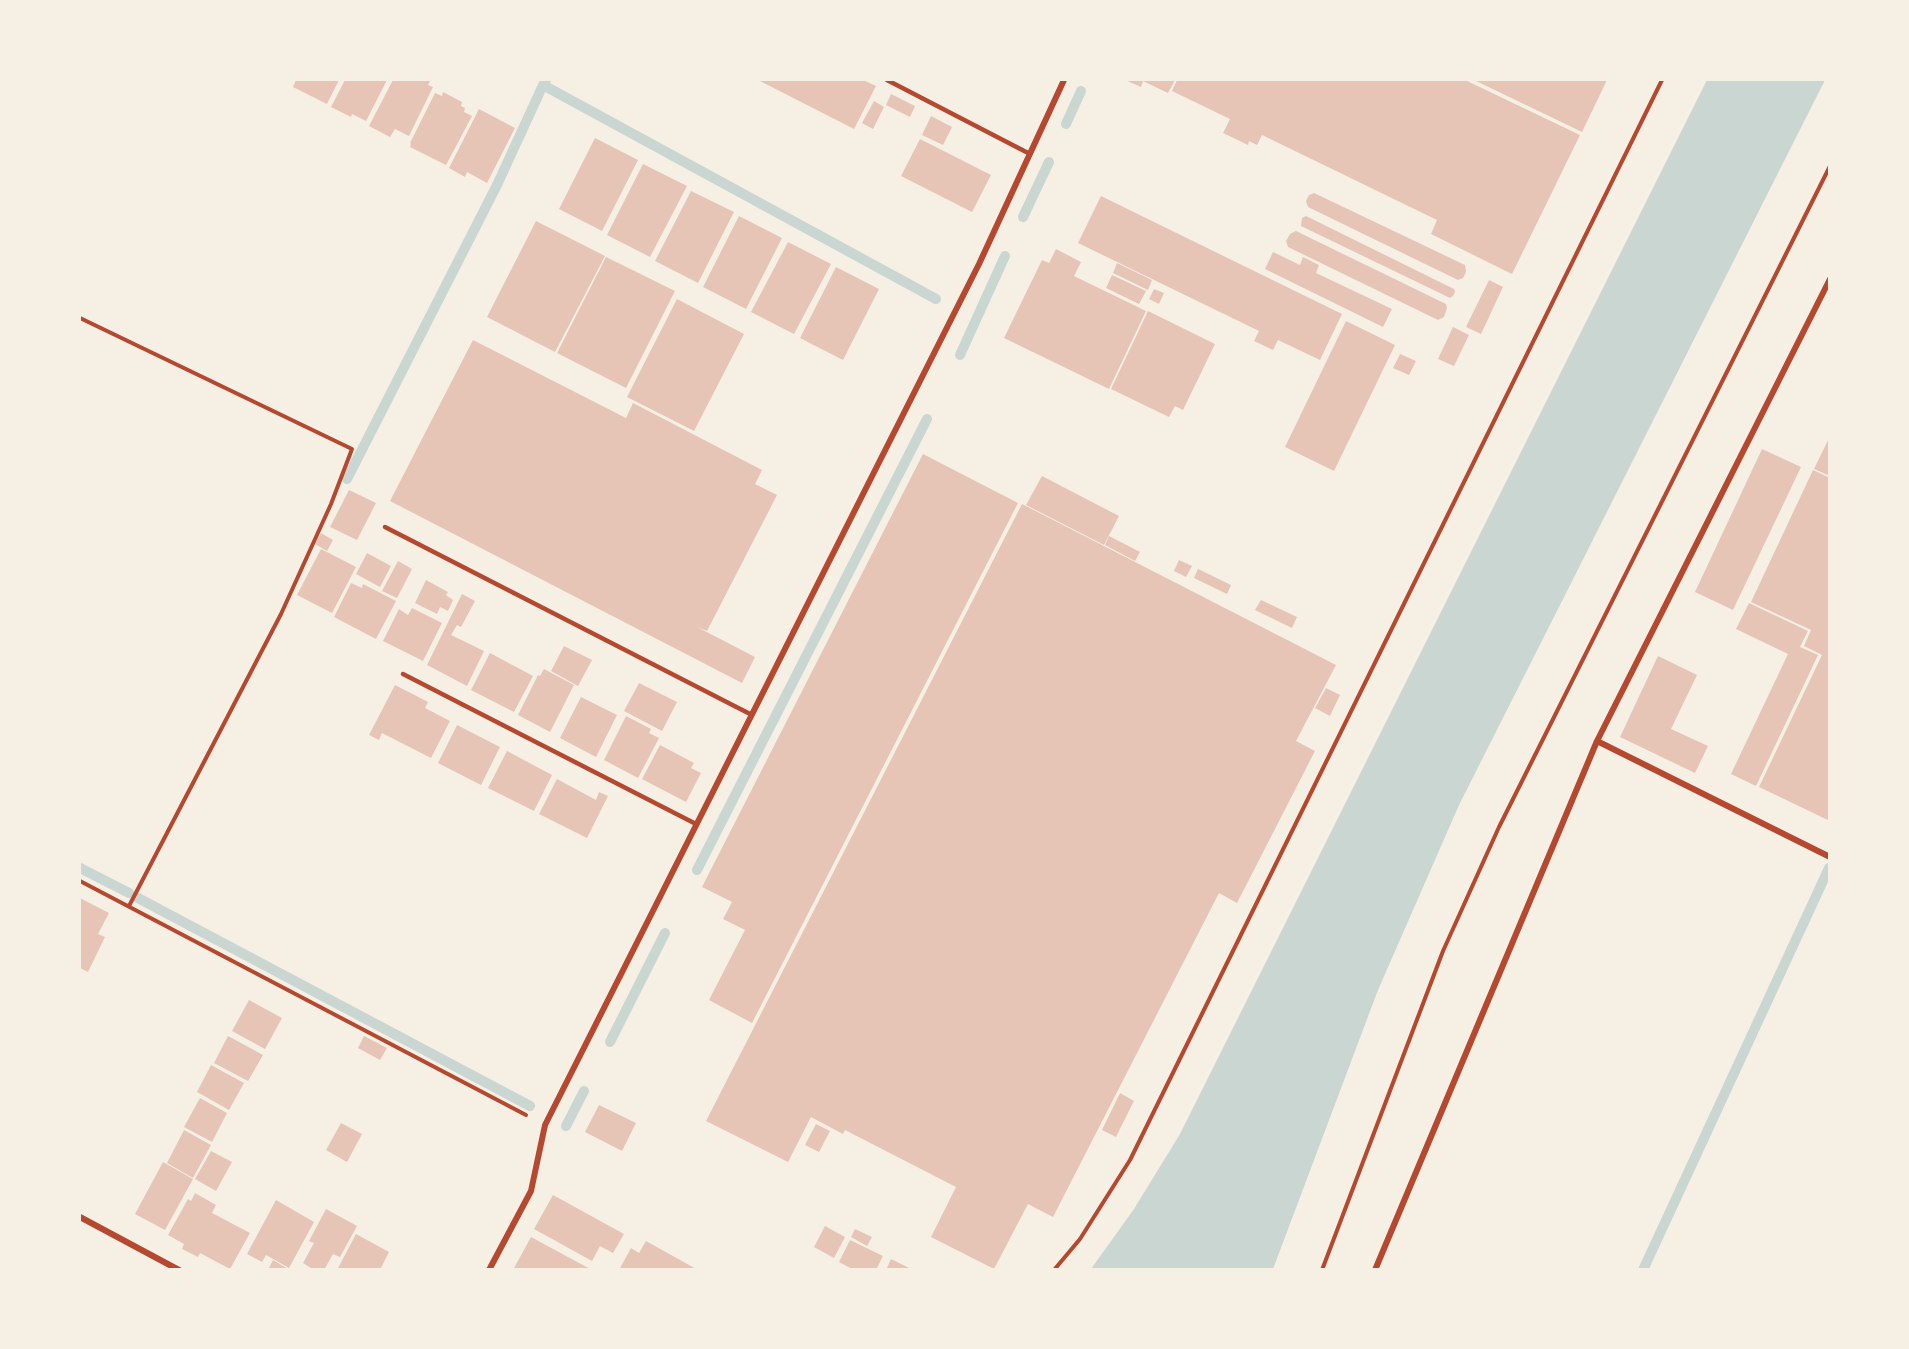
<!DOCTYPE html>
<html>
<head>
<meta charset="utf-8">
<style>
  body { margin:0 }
  #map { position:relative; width:1909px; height:1349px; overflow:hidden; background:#f6efe4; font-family:Karla,sans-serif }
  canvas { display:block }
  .frame { position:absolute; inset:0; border:81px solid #f6efe4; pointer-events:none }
</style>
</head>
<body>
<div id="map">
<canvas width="1909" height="1349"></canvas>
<div class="frame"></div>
</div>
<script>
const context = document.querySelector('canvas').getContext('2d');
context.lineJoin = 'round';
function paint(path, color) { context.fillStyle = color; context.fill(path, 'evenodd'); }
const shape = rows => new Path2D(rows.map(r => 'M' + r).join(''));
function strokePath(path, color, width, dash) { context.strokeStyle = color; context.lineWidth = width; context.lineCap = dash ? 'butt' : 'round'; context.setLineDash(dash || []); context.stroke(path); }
const water = shape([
  [1707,80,1825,80,1459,805,1378,990,1273,1269,1091,1269,1134,1209,1180,1134]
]);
const stream = shape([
  [546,80,543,85,936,299],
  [1066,124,1081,91],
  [1023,217,1049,162],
  [960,355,1005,256],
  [347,479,497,185,543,85],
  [80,868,129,893],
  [697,870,927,419],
  [138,898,530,1106],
  [610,1042,665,933],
  [566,1126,584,1091],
  [1643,1270,1829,868]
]);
const building = shape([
  [296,80,339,80,327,104,293,87],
  [345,80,387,80,366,121,352,114,351,117,331,107],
  [393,80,427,80,430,81,428,85,433,87,409,136,395,129,390,137,369,126],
  [758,80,863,80,876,86,854,129],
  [1125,80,1175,80,1168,93,1143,81,1141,87],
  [1177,80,1465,80,1580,135,1512,274,1431,234,1437,220,1262,135,1257,145,1249,141,1248,145,1223,133,1230,119,1172,91],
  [1474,80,1607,80,1582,132],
  [443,92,462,102,461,106,465,108,464,112,472,116,446,165,410,147,411,144,410,143,435,93,442,96],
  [891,94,915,106,910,117,886,105],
  [874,101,884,107,873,129,862,123],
  [479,109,515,128,487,183,467,172,465,177,449,168],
  [931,116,952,127,943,145,922,135],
  [595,138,638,160,602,231,559,209],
  [920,139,991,175,972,212,901,176],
  [643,164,687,186,650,257,607,235],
  [691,191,734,212,698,283,655,261],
  [1314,193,1465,265,1466,272,1463,278,1458,280,1308,207,1306,201,1309,195],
  [1101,196,1342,314,1320,360,1278,340,1273,350,1254,341,1259,331,1078,243],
  [739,216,782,238,746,309,703,287],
  [1306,216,1454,289,1455,292,1453,296,1450,298,1301,226,1302,218],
  [536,221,605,256,555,352,487,317],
  [1296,231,1446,304,1447,308,1444,317,1438,320,1288,247,1286,241,1290,234],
  [788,242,831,264,794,334,751,312],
  [1056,249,1081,262,1074,276,1146,311,1109,389,1004,338,1042,260,1049,263],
  [1273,252,1300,265,1303,257,1319,265,1316,273,1392,309,1383,327,1265,269],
  [606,257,675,291,626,388,557,353],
  [1117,263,1152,280,1148,290,1113,273],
  [836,267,879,289,843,360,800,338],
  [1112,275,1146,291,1139,304,1106,288],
  [1489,280,1503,287,1481,334,1466,327],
  [1154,289,1164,293,1159,304,1149,299],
  [677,299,744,334,694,431,627,397],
  [1148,311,1215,344,1183,410,1175,406,1169,417,1111,389],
  [1346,321,1395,345,1334,471,1285,447],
  [1453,327,1469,335,1454,366,1438,359],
  [473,340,626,418,633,403,762,470,755,484,777,495,707,631,697,627,755,657,742,683,390,501],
  [1400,354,1416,361,1409,375,1393,368],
  [1830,436,1830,476,1814,469],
  [1762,449,1801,467,1733,610,1695,592],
  [923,454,1018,503,752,1023,709,1000,745,930,723,919,732,902,702,887],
  [1813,470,1830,478,1830,821,1759,787,1822,655,1804,646,1811,630,1751,602],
  [1042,476,1119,516,1104,545,1026,505],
  [349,490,376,503,357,540,330,527],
  [1022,504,1336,665,1296,741,1315,751,1237,903,1219,893,1053,1217,1028,1204,994,1269,931,1237,956,1187,845,1130,843,1134,811,1117,788,1162,706,1121],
  [321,533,333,540,327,551,315,544],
  [1109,536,1140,552,1135,561,1105,545],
  [321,549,356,567,332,613,297,595],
  [367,553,391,566,380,587,356,574],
  [1179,560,1192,566,1186,577,1174,571],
  [398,561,412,569,397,598,382,591],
  [1198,569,1231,585,1227,594,1194,578],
  [426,580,448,592,446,595,453,600,448,611,440,607,437,614,415,603],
  [351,583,362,588,363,584,396,601,376,639,334,617],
  [462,594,475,601,461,627,457,625,451,635,484,651,467,686,427,665],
  [1261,600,1297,617,1292,628,1255,610],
  [1749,603,1808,631,1800,647,1818,655,1756,786,1731,774,1788,654,1736,629],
  [412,608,442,623,423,661,383,641,399,609,408,615],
  [564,646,592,660,578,686,551,671],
  [490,653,533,676,514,712,471,690],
  [1658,656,1697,675,1671,729,1708,746,1695,773,1620,737],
  [544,669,574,685,550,732,518,715,538,675,540,676],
  [639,683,677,702,662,731,624,711],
  [395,685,428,702,425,708,450,721,431,758,382,733,379,740,369,735],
  [1326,688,1340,695,1330,716,1315,708],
  [581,697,617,715,596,757,560,738],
  [626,716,651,729,649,733,659,738,638,778,604,760],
  [457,725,500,747,481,785,438,763],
  [660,745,694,763,691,768,701,773,686,802,642,779],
  [507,751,552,775,534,811,488,788],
  [557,779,596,800,599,792,608,796,587,838,539,814],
  [80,898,109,913,98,934,105,937,88,972,80,968],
  [249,1000,282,1018,265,1049,232,1031],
  [228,1036,263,1055,248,1081,214,1063],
  [364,1036,387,1048,380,1060,358,1048],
  [211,1065,244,1083,229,1110,197,1092],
  [1120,1093,1134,1101,1116,1137,1102,1130],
  [200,1098,227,1113,212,1142,184,1127],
  [599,1105,636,1123,622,1151,585,1132],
  [341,1123,362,1134,347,1162,326,1150],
  [816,1124,830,1131,819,1152,805,1145],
  [184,1130,211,1145,193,1178,167,1163],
  [211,1151,232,1162,216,1191,195,1179],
  [163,1162,193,1179,165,1230,135,1214],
  [195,1193,216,1205,212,1213,250,1233,230,1269,200,1253,198,1257,182,1249,184,1244,168,1235,188,1199,191,1201],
  [553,1195,624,1234,613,1253,600,1246,592,1261,534,1229],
  [276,1200,314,1222,289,1268,266,1255,262,1262,247,1254],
  [326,1209,357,1226,340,1257,333,1254,324,1270,314,1270,303,1263,314,1243,309,1241],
  [825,1226,845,1237,834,1258,814,1247],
  [855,1229,872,1237,867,1246,851,1237],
  [356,1234,389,1252,380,1270,337,1270],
  [531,1237,592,1270,513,1270],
  [850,1240,883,1256,876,1270,854,1270,839,1262],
  [646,1241,698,1270,619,1270,631,1248,639,1253],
  [891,1259,913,1270,886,1270],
  [273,1260,290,1270,268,1270]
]);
const path = shape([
  [80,318,352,449,331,504,281,614,129,906],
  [80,881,526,1115],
  [1054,1270,1080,1239,1130,1160,1662,80],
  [1322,1270,1443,951,1499,827,1830,166]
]);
const service = shape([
  [887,80,1030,154],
  [385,527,752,715],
  [403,674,696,824]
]);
const minor = shape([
  [1597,741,1830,857],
  [80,1217,179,1270],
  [489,1270,531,1191,545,1125,979,264,1064,80],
  [1375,1270,1597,741,1830,279]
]);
paint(water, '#c9d6d2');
strokePath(stream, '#c9d6d2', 10);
paint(building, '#e6c5b7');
strokePath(path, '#b5482f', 4);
strokePath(service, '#b5482f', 4.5);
strokePath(minor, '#b5482f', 6);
</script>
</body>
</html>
